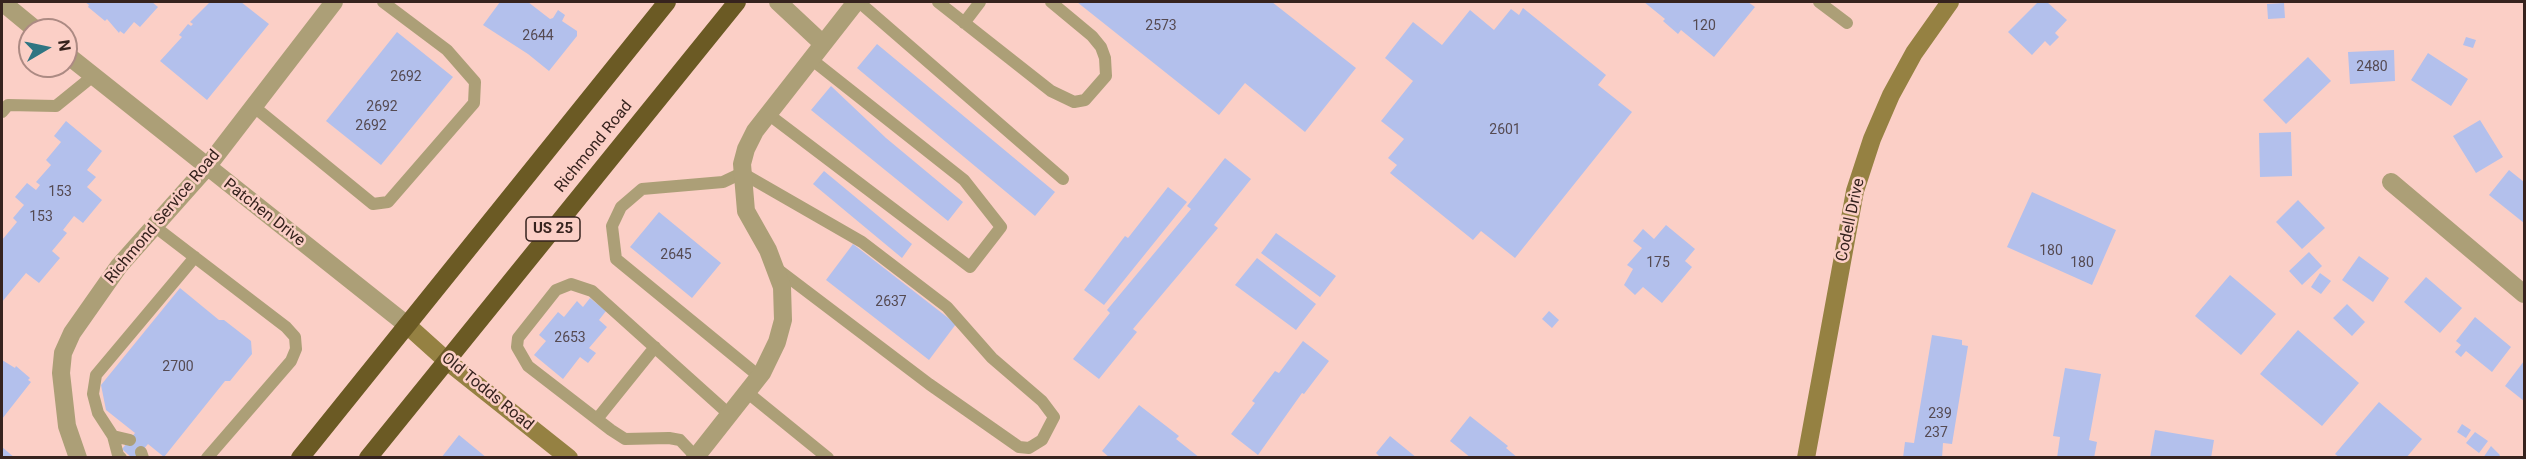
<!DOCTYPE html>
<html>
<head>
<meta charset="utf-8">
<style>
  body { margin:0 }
  #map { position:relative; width:2526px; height:459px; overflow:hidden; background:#fbcfc6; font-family:Roboto,sans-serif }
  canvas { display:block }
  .frame { position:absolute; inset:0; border:3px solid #36231e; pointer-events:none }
  .north { position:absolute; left:18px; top:18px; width:60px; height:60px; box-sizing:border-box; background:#fbcfc6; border:2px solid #ac8a83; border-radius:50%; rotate:81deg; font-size:16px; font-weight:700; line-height:24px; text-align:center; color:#36231e }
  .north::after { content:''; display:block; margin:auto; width:21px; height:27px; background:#2f7582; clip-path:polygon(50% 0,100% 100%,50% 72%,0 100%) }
</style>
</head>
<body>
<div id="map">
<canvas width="2526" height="459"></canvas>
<div class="frame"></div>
<div class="north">N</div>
</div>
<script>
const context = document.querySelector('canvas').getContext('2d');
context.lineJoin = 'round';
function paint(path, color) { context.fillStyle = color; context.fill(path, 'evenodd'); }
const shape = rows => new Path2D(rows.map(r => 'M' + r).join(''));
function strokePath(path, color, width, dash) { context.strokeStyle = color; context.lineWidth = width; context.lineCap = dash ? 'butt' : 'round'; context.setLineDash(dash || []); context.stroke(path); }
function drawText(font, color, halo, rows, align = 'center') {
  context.font = font + ' Roboto,sans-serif'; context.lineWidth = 5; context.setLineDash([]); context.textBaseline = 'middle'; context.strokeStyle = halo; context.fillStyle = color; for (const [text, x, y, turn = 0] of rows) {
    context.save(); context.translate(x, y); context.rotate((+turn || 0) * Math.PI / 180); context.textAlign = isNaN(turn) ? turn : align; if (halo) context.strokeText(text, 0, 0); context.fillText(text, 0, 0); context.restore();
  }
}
const building = shape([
  [85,2,152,2,158,7,140,27,134,22,124,34,120,31,119,33,107,19,105,21,88,7,89,5],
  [210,2,241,2,269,24,207,100,160,61,182,37,179,35,188,24,191,26,193,24,190,22],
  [500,2,528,2,550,19,553,18,558,10,565,15,562,21,577,31,577,36,549,71,528,54,483,25],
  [1077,2,1272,2,1356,68,1305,132,1245,83,1219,115],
  [1644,2,1748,2,1755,7,1714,57,1681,30,1678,34,1663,21,1665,19],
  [2038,2,2047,2,2067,20,2055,33,2059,37,2050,46,2045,41,2032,55,2008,32],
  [2284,3,2285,18,2268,19,2267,4],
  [1523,8,1606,75,1598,85,1632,112,1515,258,1481,231,1473,240,1390,173,1397,165,1388,158,1404,139,1381,121,1413,81,1385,58,1413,22,1442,45,1470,10,1494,30,1511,9,1519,15],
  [397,32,453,77,381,165,326,121],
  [2466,37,2476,40,2473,48,2463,45],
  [877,44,1055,192,1035,216,857,68],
  [2394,50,2395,81,2350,84,2348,52],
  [2428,53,2468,79,2451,106,2411,80],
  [2308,57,2331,81,2286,124,2263,100],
  [831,86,886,138,963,202,948,221,811,110],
  [2480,120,2503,157,2476,173,2453,136],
  [66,121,102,151,87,170,96,177,87,187,102,200,83,223,74,216,63,230,67,233,52,251,60,258,39,283,26,273,2,302,2,240,17,222,13,218,24,205,15,197,27,183,36,190,40,185,36,182,51,165,46,160,61,142,54,136],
  [2291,132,2292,176,2260,177,2259,133],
  [1225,158,1251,179,1214,225,1218,228,1133,329,1137,332,1099,379,1073,359,1110,313,1107,310,1191,209,1187,206],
  [2509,170,2524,182,2524,223,2489,195],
  [824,171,912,244,902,258,813,184],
  [1168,187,1187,202,1104,305,1084,290,1125,236,1128,238],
  [2032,192,2116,230,2092,285,2007,247],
  [2298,200,2325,228,2302,249,2276,222],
  [659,212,721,263,692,298,630,247],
  [1666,225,1695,249,1685,261,1692,267,1662,303,1643,287,1635,295,1624,285,1633,269,1627,265,1642,248,1633,241,1643,229,1654,239],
  [1276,233,1336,276,1320,297,1261,253],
  [853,244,956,324,929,360,826,280],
  [2309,252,2322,266,2302,285,2289,271],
  [2359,256,2389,278,2373,302,2342,280],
  [1257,258,1316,304,1296,330,1235,285],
  [2320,273,2331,281,2321,294,2311,287],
  [2230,275,2276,314,2241,355,2195,316],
  [2426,277,2462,308,2440,333,2404,302],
  [180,288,219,320,224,320,251,341,252,354,230,381,225,381,164,457,148,444,136,458,132,458,122,449,135,433,106,410,101,385],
  [590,298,606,311,599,320,607,327,589,348,596,353,588,363,580,357,563,379,534,355,546,341,539,335,558,312,564,317,577,301,583,307],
  [2347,304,2365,322,2352,336,2333,318],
  [1549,311,1559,320,1552,328,1542,319],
  [2475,317,2511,347,2492,372,2466,351,2461,357,2455,352,2461,345,2456,341],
  [2298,330,2359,383,2322,426,2260,374],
  [1932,335,1962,340,1962,345,1968,346,1952,444,1943,443,1942,458,1903,458,1905,442,1914,443],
  [1303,341,1329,361,1304,394,1302,393,1258,455,1231,434,1255,403,1252,401,1275,371,1279,373],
  [2,360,15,368,16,366,30,378,28,380,31,382,2,419],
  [2524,361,2524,401,2505,386],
  [2065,368,2101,374,2089,440,2097,442,2094,458,2057,458,2060,437,2053,436],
  [2379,402,2422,439,2406,458,2340,458,2335,454],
  [1139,405,1179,436,1176,439,1200,458,1110,458,1102,451],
  [1470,416,1508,446,1506,448,1518,458,1471,458,1450,441],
  [2462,424,2471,430,2466,438,2457,432],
  [2155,430,2214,440,2211,458,2150,458],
  [2475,432,2488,441,2479,453,2466,443],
  [459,435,487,458,441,458],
  [1390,436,1417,458,1377,458,1379,456,1376,453],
  [2491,446,2500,455,2498,458,2483,458],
  [2,447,15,458,2,458]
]);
const lane = shape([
  [859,2,1063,179],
  [938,2,1051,91,1074,102,1085,100,1106,76,1105,58,1101,47,1092,36,1051,2],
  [1819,2,1847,23],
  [964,23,980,2],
  [253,106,373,204,388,202,474,103,475,82,447,50,383,2],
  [2,112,8,105,56,106,93,76],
  [768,114,970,267,1001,227,964,180,811,59],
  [154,226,286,327,295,337,296,349,291,361,207,458],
  [760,377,616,259,612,226,621,207,642,189,723,182,742,173,862,242,947,307,992,358,1042,401,1054,417,1042,440,1029,448,1019,447,929,384,776,268],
  [748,393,828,458],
  [597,419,655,347],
  [113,436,130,440],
  [141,452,143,458],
  [121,458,118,455,113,436,98,413,93,394,96,375,195,257],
  [697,458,680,440,669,438,625,439,611,430,528,366,517,347,518,338,556,290,571,284,592,291,730,415]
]);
const street = shape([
  [2,2,36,30],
  [778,2,823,44],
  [66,54,407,325],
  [2391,182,2524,294],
  [78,458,67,426,61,373,63,353,72,333,119,266,207,167,334,2],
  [695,458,762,373,777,342,783,320,782,287,768,250,746,211,742,164,746,149,755,131,856,2]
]);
const secondary = shape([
  [407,325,447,361,569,458],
  [1806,458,1855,191,1872,139,1891,95,1914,53,1950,2]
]);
const highway = shape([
  [300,458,667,2],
  [368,458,737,2]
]);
const numberNames = [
  ["2573",1161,26],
  ["120",1704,26],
  ["2644",538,36],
  ["2480",2372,67],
  ["2692",406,77],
  ["2692",382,107],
  ["2692",371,126],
  ["2601",1505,130],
  ["153",60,192],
  ["153",41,217],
  ["180",2051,251],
  ["2645",676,255],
  ["175",1658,263],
  ["180",2082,263],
  ["2637",891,302],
  ["2653",570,338],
  ["2700",178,367],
  ["239",1940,414],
  ["237",1936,433]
];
const shields = [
  [553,229,54]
];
const shieldNames = [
  ["US 25",553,229]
];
const streetNames = [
  ["Richmond Road",594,147,-51],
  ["Patchen Drive",264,213,38],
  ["Richmond Service Road",163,217,-50],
  ["Codell Drive",1851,220,-78],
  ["Old Todds Road",487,392,39]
];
paint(building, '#b3c0ec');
strokePath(lane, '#ac9f77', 12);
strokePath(street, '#ac9f77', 18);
strokePath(secondary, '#958142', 18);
strokePath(highway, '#6b5a24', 18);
drawText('14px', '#554a52', null, numberNames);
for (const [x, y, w] of shields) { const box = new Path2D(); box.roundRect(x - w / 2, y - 12, w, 24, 4.5); context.fillStyle = '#fbcfc6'; context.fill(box); strokePath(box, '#36231e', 1.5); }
drawText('bold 15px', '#36231e', null, shieldNames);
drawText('16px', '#36231e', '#fbcfc6', streetNames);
</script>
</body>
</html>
